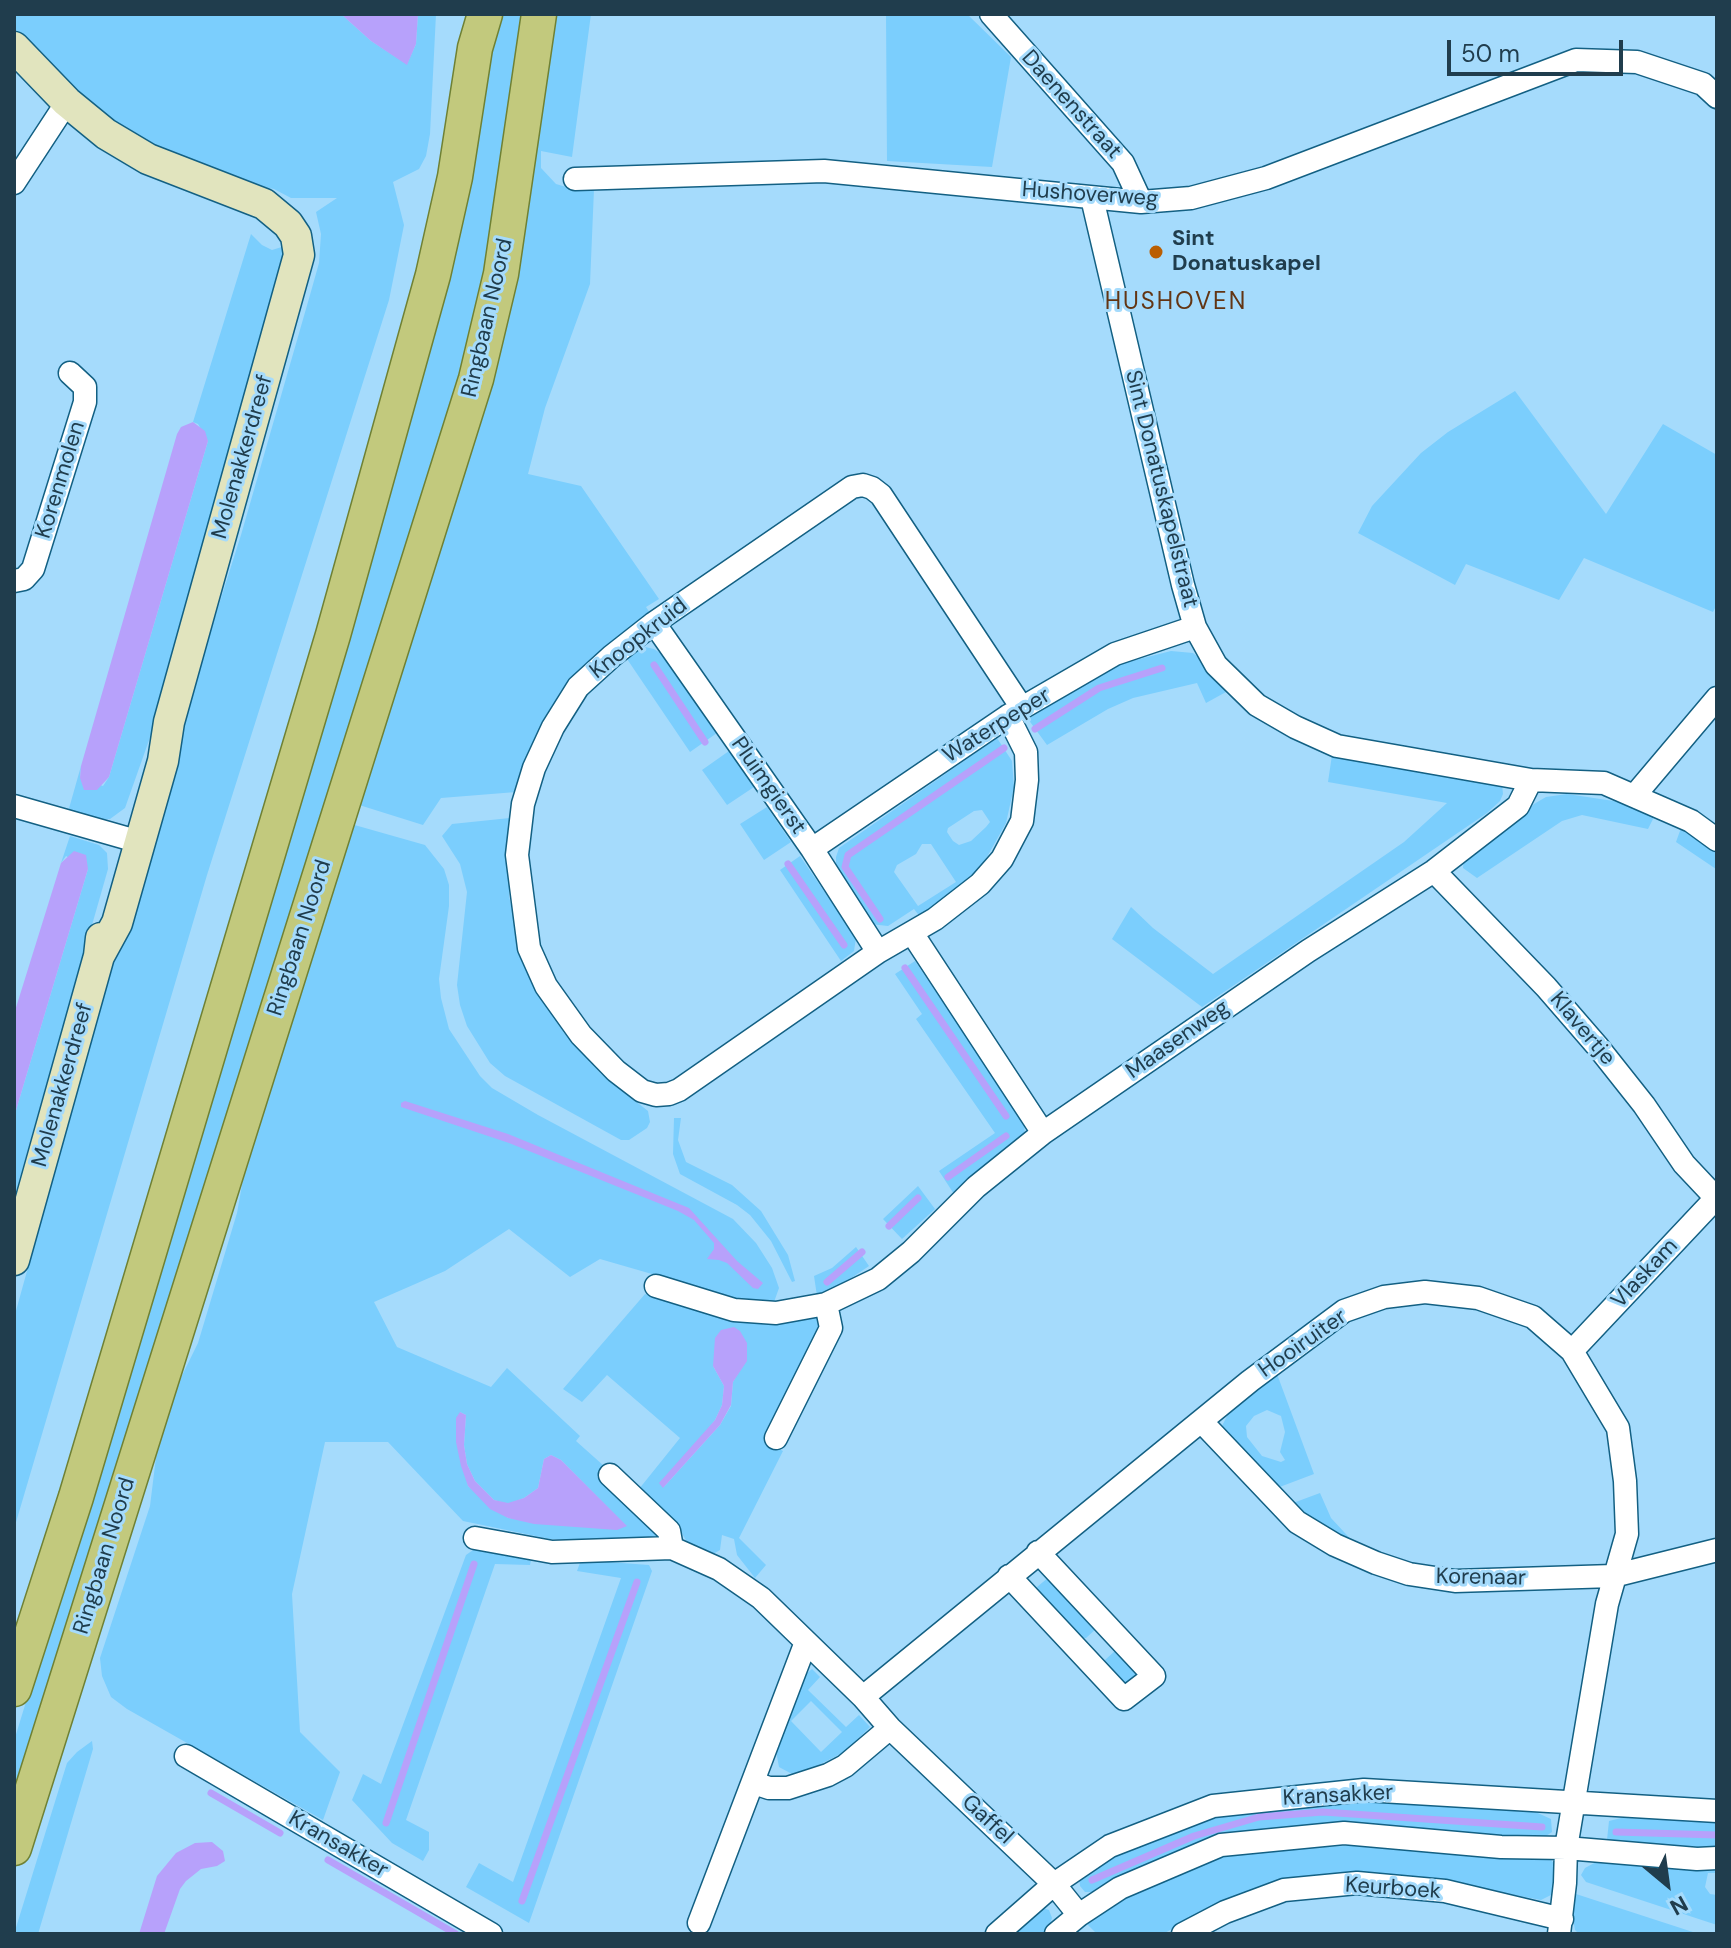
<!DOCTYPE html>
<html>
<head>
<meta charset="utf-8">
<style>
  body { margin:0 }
  #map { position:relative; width:1731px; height:1948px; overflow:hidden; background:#a5dbfc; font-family:"DM Sans",sans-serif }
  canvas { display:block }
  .frame { position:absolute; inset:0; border:16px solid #203d4d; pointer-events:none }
  .north { position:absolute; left:1627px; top:1844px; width:80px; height:80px; -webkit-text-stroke:6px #a5dbfc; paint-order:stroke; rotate:151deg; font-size:22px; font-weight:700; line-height:32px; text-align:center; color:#203d4d }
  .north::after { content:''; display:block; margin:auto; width:28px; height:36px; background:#203d4d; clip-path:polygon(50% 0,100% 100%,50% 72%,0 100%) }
  .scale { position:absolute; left:1447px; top:40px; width:176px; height:36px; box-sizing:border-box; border:4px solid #203d4d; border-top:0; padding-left:10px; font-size:24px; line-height:28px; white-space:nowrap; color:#203d4d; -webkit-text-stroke:6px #a5dbfc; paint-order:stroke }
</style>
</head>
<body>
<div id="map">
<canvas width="1731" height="1948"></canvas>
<div class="frame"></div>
<div class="north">N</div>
<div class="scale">50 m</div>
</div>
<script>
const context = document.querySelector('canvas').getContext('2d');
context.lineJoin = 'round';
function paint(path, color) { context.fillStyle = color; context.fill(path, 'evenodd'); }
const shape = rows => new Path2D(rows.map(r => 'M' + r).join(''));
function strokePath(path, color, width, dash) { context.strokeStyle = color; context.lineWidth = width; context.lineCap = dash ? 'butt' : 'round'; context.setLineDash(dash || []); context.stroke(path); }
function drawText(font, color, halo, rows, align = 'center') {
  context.font = font + ' "DM Sans",sans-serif'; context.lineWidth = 6; context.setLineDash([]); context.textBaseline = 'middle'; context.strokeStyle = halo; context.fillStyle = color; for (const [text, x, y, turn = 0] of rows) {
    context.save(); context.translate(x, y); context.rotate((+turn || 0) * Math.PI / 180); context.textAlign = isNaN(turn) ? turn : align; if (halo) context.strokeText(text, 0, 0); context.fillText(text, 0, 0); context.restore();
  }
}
const green = shape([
  [14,14,341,14,371,41,407,64,416,44,418,14,436,14,430,134,426,156,419,169,393,182,404,225,389,300,207,875,14,1529,14,1318,160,791,241,535,310,295,319,263,321,234,316,212,337,198,291,198,274,189,223,179,143,143,64,84,14,28],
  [496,14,524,14,496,224,431,494,14,1809,14,1741,150,1297],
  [553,14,591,14,572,157,541,151,541,168,556,184,573,189,594,189,590,284,545,408,528,474,581,486,659,599,646,607,650,613,607,645,588,663,516,792,441,798,423,825,356,804,509,308,530,200,537,147,534,141],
  [886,14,967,14,1011,57,992,167,887,161],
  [251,234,262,245,272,250,285,246,287,251,165,695,125,808,110,819,100,820,68,812,81,766,80,778,103,786,109,777,208,441,198,424,193,422],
  [1515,391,1606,514,1663,424,1717,455,1717,604,1713,612,1584,558,1559,600,1466,564,1455,585,1358,533,1372,506,1421,453,1448,432],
  [641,646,654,649,666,657,717,733,690,752,627,659],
  [1171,651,1193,653,1203,661,1226,692,1206,703,1197,683,1133,698,1108,709,1047,745,1028,719,1116,665],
  [997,738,1012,761,1014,787,1006,823,987,857,962,889,921,918,914,909,888,926,870,924,836,873,836,857,839,848],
  [982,810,990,822,986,827,971,841,959,845,953,841,947,832,948,828,974,811],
  [922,844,931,844,956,882,918,906,894,872,897,865,916,854],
  [729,751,754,787,727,805,702,770],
  [1332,755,1502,784,1503,794,1500,801,1487,813,1202,1007,1112,939,1131,907,1153,928,1213,974,1404,842,1447,803,1328,782],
  [1567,794,1627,803,1656,813,1648,829,1582,815,1562,821,1477,878,1463,868,1464,857,1520,818,1534,804,1546,797],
  [767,807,791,842,764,860,740,824],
  [510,818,509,896,518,938,546,1004,564,1033,601,1074,648,1111,650,1122,647,1128,629,1140,621,1140,505,1076,490,1063,467,1026,460,1005,457,985,467,892,460,864,442,836,452,824],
  [351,824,425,845,444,869,449,885,449,906,439,979,441,998,449,1029,480,1076,492,1088,538,1115,733,1219,756,1243,772,1268,779,1288,774,1302,736,1306,683,1283,600,1259,570,1277,509,1229,445,1271,374,1302,397,1347,491,1387,507,1368,580,1436,576,1441,604,1466,597,1477,662,1534,652,1544,550,1539,463,1521,388,1442,325,1442,292,1594,300,1732,340,1772,323,1820,127,1709,111,1697,102,1676,100,1658,150,1506,159,1433,167,1406,198,1343,237,1213,250,1140],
  [460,1412,466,1415,464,1445,467,1464,475,1481,494,1500,508,1504,524,1498,538,1488,544,1459,551,1455,561,1460,626,1526,508,1518,468,1486],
  [1681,828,1717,851,1716,869,1676,842],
  [70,836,99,845,107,853,108,869,14,1198,14,1117,88,869,66,856,61,863],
  [800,856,856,938,854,951,841,961,780,870],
  [915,961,1024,1123,1025,1135,954,1194,939,1171,995,1133,916,1019,922,1014,895,974],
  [674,1118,681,1118,678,1140,686,1162,732,1185,761,1211,788,1255,795,1281,792,1282,771,1241,750,1215,737,1205,680,1174,673,1154],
  [918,1186,935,1209,902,1239,883,1219],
  [856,1247,869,1266,835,1289,817,1296,814,1276,832,1268],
  [645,1294,703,1310,816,1312,823,1334,763,1440,783,1451,739,1538,766,1565,755,1578,737,1555,734,1539,722,1535,720,1550,713,1554,688,1544,675,1521,639,1489,680,1438,607,1375,582,1402,563,1389],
  [713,1366,738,1373,733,1382,731,1406,720,1425,663,1488,715,1420,722,1405,724,1386],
  [1277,1374,1314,1474,1277,1488,1223,1430,1222,1426,1229,1412],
  [1267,1410,1281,1416,1285,1432,1280,1452,1285,1460,1281,1462,1262,1456,1247,1437,1246,1426,1254,1416],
  [1320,1493,1331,1518,1357,1546,1307,1517,1293,1503],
  [476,1548,532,1555,530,1565,495,1564,406,1820,429,1832,429,1850,423,1861,392,1843,352,1800,363,1774,381,1784,466,1555],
  [581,1560,649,1565,652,1571,529,1923,466,1887,479,1863,513,1882,621,1578,577,1571],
  [1049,1577,1097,1628,1086,1638,1079,1638,1038,1594,1037,1587],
  [1116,1650,1140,1676,1128,1685,1123,1686,1106,1667,1105,1660],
  [812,1669,820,1677,808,1690,846,1727,859,1715,870,1727,846,1751,811,1769,792,1774,779,1767,776,1751,800,1679],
  [811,1701,842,1732,821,1752,791,1721],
  [92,1741,93,1749,38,1934,14,1934,67,1763,77,1752],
  [1306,1801,1384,1801,1531,1810,1551,1819,1552,1832,1546,1836,1521,1840,1406,1830,1300,1826,1225,1839,1140,1867,1096,1892,1085,1892,1080,1886,1079,1877,1085,1869,1185,1821],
  [1621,1818,1717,1819,1717,1850,1611,1844,1607,1840,1609,1821],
  [1388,1844,1549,1857,1558,1869,1553,1894,1541,1900,1420,1877,1367,1874,1204,1911,1163,1934,1097,1934,1084,1921,1113,1901,1238,1851],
  [1598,1861,1717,1865,1717,1873,1708,1873,1705,1887,1710,1894,1717,1895,1717,1925,1586,1882,1581,1875,1585,1868],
  [1576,1894,1699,1934,1579,1934,1575,1930,1572,1914,1573,1896],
  [1040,1907,1049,1910,1052,1918,1049,1927,1042,1934,1006,1934]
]);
const water = shape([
  [341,14,418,14,416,44,407,65,371,41],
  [193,422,205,431,208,441,109,777,97,790,84,790,80,778,81,766,177,434,181,427],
  [74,851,86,855,88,869,14,1117,14,1014,61,863],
  [405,1101,508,1134,689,1208,737,1261,763,1283,758,1289,753,1288,727,1263,719,1260,707,1259,714,1249,714,1243,694,1220,678,1211,509,1143,401,1107,401,1103],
  [734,1327,740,1331,747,1343,747,1361,733,1382,731,1405,720,1425,663,1488,659,1483,715,1420,722,1405,724,1386,713,1366,715,1338,721,1330],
  [460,1412,466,1415,464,1445,467,1464,475,1481,494,1500,508,1503,524,1498,538,1488,544,1459,551,1455,561,1460,627,1526,617,1530,534,1524,508,1518,490,1509,468,1486,461,1466,456,1442,456,1418],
  [212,1842,223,1851,225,1861,217,1866,201,1869,186,1881,180,1889,164,1934,139,1934,157,1876,176,1853,195,1843]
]);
const stream = shape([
  [654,665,705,742],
  [1035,729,1099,688,1162,668],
  [788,864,844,945],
  [880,919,845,867,848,855,1004,748],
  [905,968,1006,1116],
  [948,1177,1006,1136],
  [889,1226,918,1198],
  [827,1282,862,1252],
  [211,1793,280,1833],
  [386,1823,474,1564],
  [1616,1832,1717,1835],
  [328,1860,456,1934],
  [1092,1880,1194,1836,1259,1817,1323,1812,1542,1827],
  [522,1901,637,1582]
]);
const street = shape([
  [991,14,1123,163,1141,202],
  [575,179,824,171,1141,202,1191,198,1266,178,1576,60,1637,62,1703,84,1717,97],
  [14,183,67,102],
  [1092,198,1183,585,1195,627,1216,665,1257,705,1295,727,1337,746,1531,780,1604,783,1691,821,1717,840],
  [14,581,24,579,33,569,85,402,85,387,70,373],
  [654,623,812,849,878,952],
  [1008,716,1026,752,1027,780,1022,821,1002,859,980,884,935,919,878,952,679,1090,669,1094,656,1095,642,1091,616,1071,581,1035,546,986,529,948,517,855,523,804,534,768,553,727,578,687,612,656,654,623,852,487,863,485,872,488,881,495,1022,708],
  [1635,795,1717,698],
  [14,806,140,842],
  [812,849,1008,716,1115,654,1195,627],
  [1434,871,1546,987,1598,1047,1644,1105,1684,1164,1716,1198],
  [912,933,1043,1133],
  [656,1286,734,1310,776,1313,826,1304,878,1279,911,1252,976,1187,1043,1133,1308,951,1434,871,1518,806,1531,780],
  [1572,1351,1717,1197],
  [1201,1421,1297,1522,1335,1545,1376,1563,1409,1574,1455,1581,1613,1576,1717,1550],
  [776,1438,831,1328,826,1304],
  [610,1475,669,1531,672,1548],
  [475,1538,552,1552,672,1548,719,1569,761,1598,863,1697,890,1728,1054,1884,1079,1915],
  [1009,1576,1124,1699,1154,1676,1038,1552],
  [863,1697,1250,1381,1344,1311,1384,1297,1425,1292,1478,1298,1533,1317,1572,1351,1618,1428,1625,1481,1627,1534,1607,1604,1566,1848,1565,1883,1559,1934],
  [186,1756,491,1934],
  [754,1783,769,1788,788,1788,828,1775,845,1766,890,1728],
  [699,1923,806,1642],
  [997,1934,1054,1884,1110,1846,1213,1806,1364,1790,1717,1811],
  [1056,1934,1079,1915,1120,1888,1221,1845,1344,1833,1501,1847,1566,1848,1697,1859,1717,1858],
  [1183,1934,1225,1912,1284,1890,1357,1883,1445,1891,1562,1919]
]);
const secondary = shape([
  [14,47,67,102,106,134,148,159,264,204,288,224,296,236,299,255,169,722,163,761,117,923,99,956],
  [14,1260,99,956,101,938]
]);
const primary = shape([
  [14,1689,76,1497,333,635,433,275,455,177,475,48,485,14],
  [14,1848,476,379,501,274,539,14]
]);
const markers = [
  [1156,252,8,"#ba5e02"]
];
const streetNames = [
  ["Daenenstraat",1071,105,48],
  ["Hushoverweg",1090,195,4],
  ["Ringbaan Noord",488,318,-77],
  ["Molenakkerdreef",243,457,-74],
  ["Korenmolen",61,480,-73],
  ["Sint Donatuskapelstraat",1161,489,76],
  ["Knoopkruid",639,639,-38],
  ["Waterpeper",997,726,-32],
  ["Pluimgierst",768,786,55],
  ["Ringbaan Noord",300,938,-72],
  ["Klavertje",1582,1029,50],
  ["Maasenweg",1178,1040,-35],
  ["Molenakkerdreef",63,1085,-74],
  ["Vlaskam",1645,1274,-47],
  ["Hooiruiter",1303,1344,-35],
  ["Ringbaan Noord",105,1556,-73],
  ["Korenaar",1481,1578,1],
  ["Kransakker",1338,1796,-3],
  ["Gaffel",987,1820,43],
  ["Kransakker",338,1845,30],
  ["Keurboek",1393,1889,4]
];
const poiNames = [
  ["Sint",1172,239],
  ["Donatuskapel",1172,264]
];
const neighbourhoodNames = [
  ["HUSHOVEN",1176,303]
];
paint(green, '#7bcefd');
paint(water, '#b7a1fb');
strokePath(stream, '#b7a1fb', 7);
strokePath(street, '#136083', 25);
strokePath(secondary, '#136083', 33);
strokePath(primary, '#6f8134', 37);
strokePath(street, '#fff', 22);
strokePath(secondary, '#e1e4be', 30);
strokePath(primary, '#c2c97d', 34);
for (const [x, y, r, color] of markers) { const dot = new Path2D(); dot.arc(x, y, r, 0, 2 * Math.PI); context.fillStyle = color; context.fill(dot); strokePath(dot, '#a5dbfc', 3); }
drawText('22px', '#203d4d', '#a5dbfc', streetNames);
drawText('bold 22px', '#203d4d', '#a5dbfc', poiNames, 'left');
context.letterSpacing = '2px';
drawText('24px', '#633513', '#a5dbfc', neighbourhoodNames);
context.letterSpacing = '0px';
</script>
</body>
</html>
